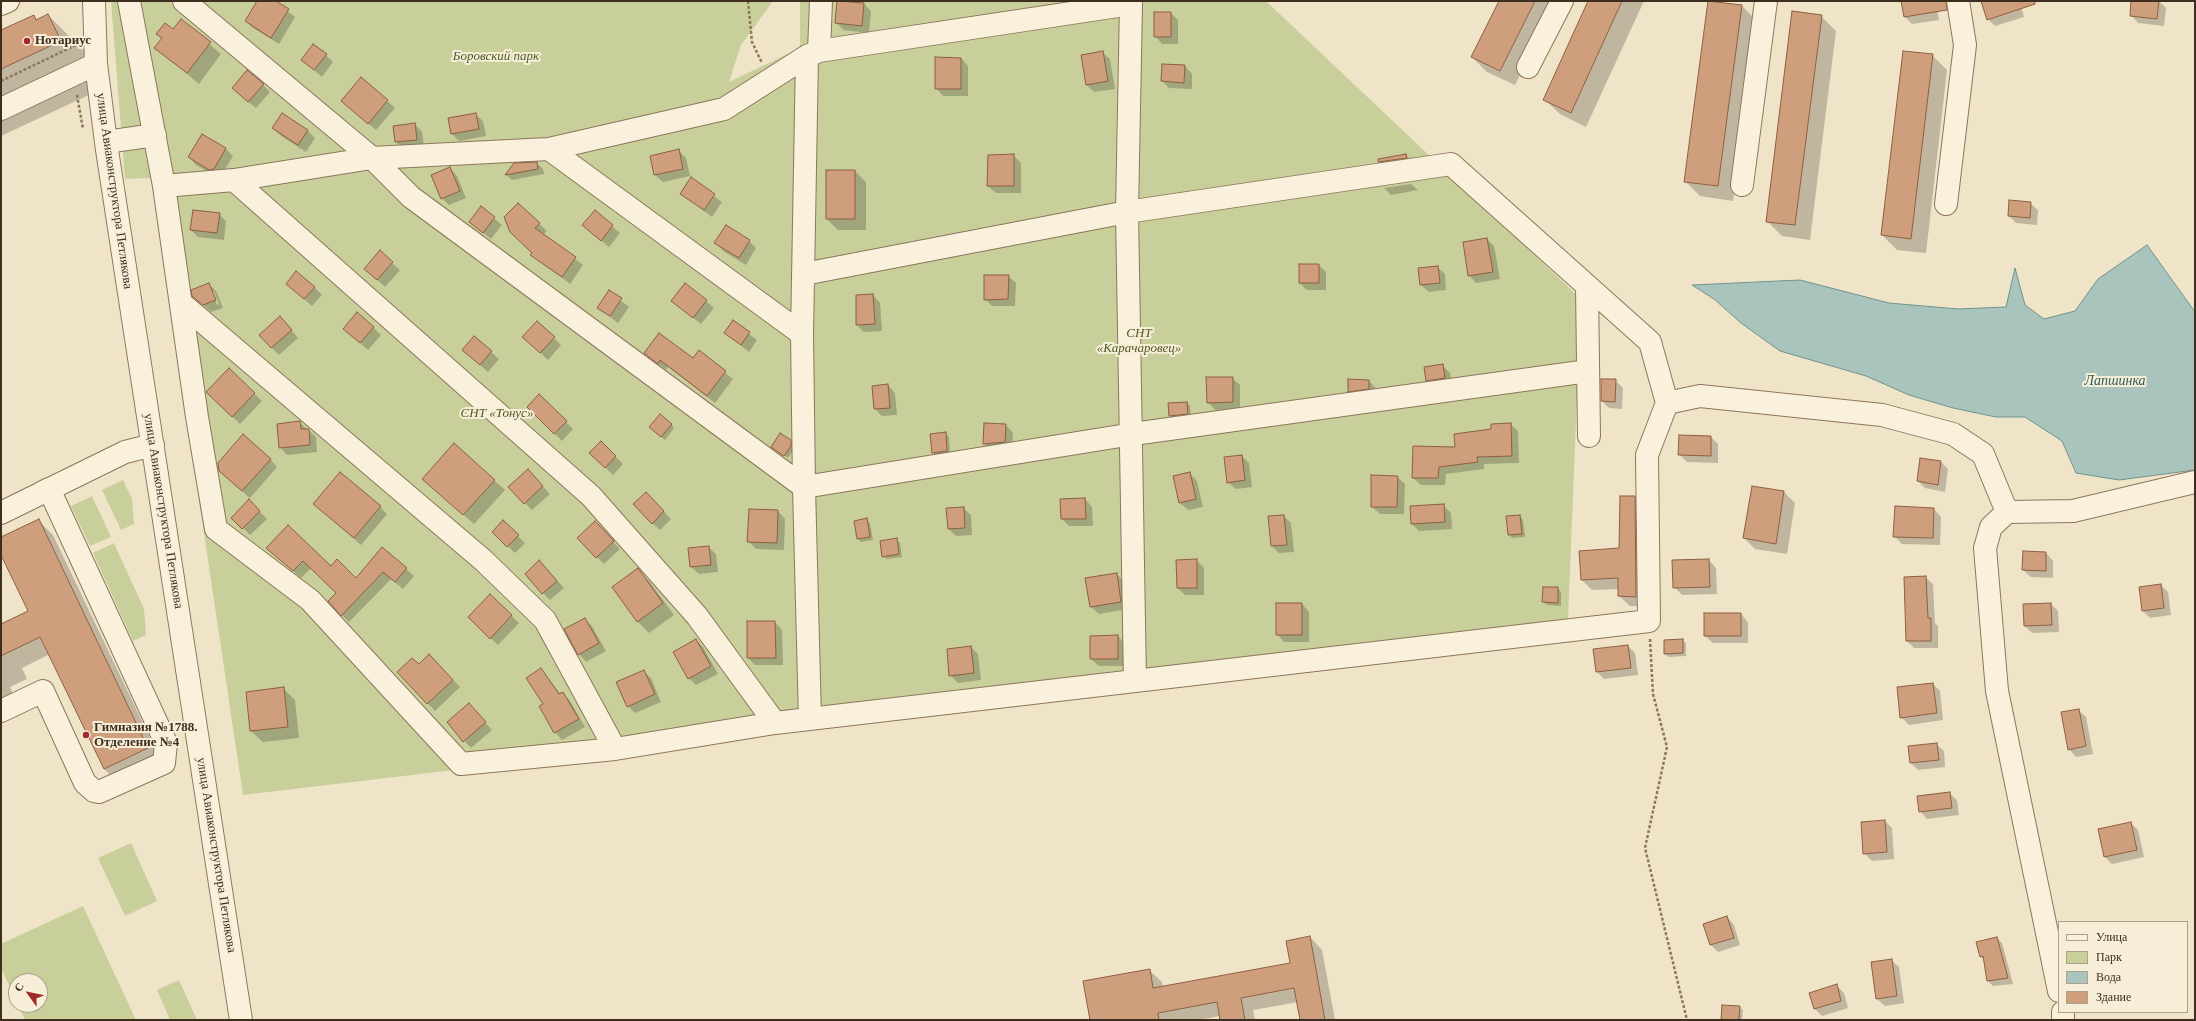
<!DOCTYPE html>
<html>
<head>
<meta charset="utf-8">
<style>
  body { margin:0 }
  #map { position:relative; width:2196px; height:1021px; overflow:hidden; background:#f0e4c8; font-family:Georgia,serif }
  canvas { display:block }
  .frame { position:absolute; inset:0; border:2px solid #3d2e20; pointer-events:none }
  .legend { position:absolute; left:2058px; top:921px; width:130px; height:92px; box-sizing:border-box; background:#f7eed8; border:1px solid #ada18e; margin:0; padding:5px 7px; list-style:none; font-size:12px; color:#3d2e20 }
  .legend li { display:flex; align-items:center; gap:8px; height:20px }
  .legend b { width:20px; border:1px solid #ada18e }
  .north { position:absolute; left:8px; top:973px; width:40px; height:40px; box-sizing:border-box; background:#f7eed8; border:1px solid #ada18e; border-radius:50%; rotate:303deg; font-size:11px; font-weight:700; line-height:16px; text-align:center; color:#3d2e20 }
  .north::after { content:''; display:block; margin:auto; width:14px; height:18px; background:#9e2a2b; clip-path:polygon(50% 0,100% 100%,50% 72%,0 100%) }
</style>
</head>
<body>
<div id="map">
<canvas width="2196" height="1021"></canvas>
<div class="frame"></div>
<ul class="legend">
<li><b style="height:5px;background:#faf1dc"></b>Улица</li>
<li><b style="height:11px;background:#c9cf9b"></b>Парк</li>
<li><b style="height:11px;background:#a9c4bc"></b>Вода</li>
<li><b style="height:11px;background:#cf9f7d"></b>Здание</li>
</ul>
<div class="north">С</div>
</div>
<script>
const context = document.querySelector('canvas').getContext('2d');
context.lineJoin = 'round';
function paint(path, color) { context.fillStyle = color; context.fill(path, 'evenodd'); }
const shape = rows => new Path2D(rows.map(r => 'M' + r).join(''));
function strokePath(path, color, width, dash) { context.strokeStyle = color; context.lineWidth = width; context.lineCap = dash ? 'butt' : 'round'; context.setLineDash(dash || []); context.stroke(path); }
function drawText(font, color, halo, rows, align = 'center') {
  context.font = font + ' Georgia,serif'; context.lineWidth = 4; context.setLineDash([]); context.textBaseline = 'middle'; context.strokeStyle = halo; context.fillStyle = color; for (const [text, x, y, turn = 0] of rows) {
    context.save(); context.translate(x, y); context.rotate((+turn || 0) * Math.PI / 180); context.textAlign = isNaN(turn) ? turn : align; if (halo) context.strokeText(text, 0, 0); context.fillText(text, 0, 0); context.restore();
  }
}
const green = shape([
  [111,1,773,1,741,45,729,82,800,48,800,1,1266,1,1581,299,1568,619,817,727,243,795,151,178,125,179],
  [123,480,132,499,134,524,121,530,102,490],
  [92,496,111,537,90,546,71,506],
  [114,543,144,609,146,635,133,641,93,553],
  [131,843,157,901,125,916,98,858],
  [83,906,136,1020,25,1020,18,1005,40,1005,40,981,16,981,16,1000,1,968,1,944],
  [179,980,197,1020,170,1020,157,990]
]);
const water = shape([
  [2147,245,2195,312,2195,470,2119,480,2076,473,2062,441,2025,417,1996,417,1953,408,1909,395,1866,376,1780,351,1741,323,1714,299,1692,285,1800,280,1889,303,1958,309,2006,307,2015,268,2025,305,2044,319,2075,311,2098,279,2147,245]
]);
const shadow = shape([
  [258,1,274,1,295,17,279,44,253,28,246,21],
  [838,1,864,4,871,11,869,33,844,30,836,23],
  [1500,1,1557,1,1515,85,1487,72,1472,57],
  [1590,1,1644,1,1586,127,1560,114,1545,100],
  [1709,1,1742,6,1757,21,1733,201,1700,196,1685,181],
  [1902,1,1936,1,1939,20,1912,24,1905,17],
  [1982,1,2019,1,2024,17,1995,26,1988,19],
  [2132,1,2159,1,2166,8,2164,26,2138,23,2131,15],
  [1171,13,1178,20,1178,44,1162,44,1155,36],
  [48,15,94,61,106,87,1,136,1,31,33,16,37,20],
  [1821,16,1836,31,1810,240,1782,236,1767,221],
  [181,20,221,54,199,84,155,47,162,39,158,34,173,30],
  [1102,52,1110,59,1115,89,1094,92,1087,85],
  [326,55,333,62,322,77,302,60],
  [1932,55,1947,70,1926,253,1897,250,1882,235],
  [961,58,968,66,968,96,943,96,936,88],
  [1185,66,1192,74,1192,89,1169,88,1162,81],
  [362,78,395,108,376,130,350,108],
  [263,85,270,92,256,108,240,95],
  [282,114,308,131,315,138,306,152,281,136,273,128],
  [475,114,483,121,486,136,459,141,452,134,449,119],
  [415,124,422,132,424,147,403,149,396,142],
  [226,149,233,156,221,176,217,177,196,165,189,157],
  [678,150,686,158,690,176,663,182,655,175,651,157],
  [1013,155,1021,163,1021,193,996,193,988,186],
  [1406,155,1413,162,1387,169,1379,162],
  [537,163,543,169,544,174,512,180,506,175],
  [450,168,457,176,466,198,449,205,442,198],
  [855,171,866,182,866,230,838,230,827,219],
  [691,179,722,202,712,217,681,194],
  [1411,184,1418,190,1391,195,1384,188],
  [2030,203,2038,210,2037,225,2016,223,2009,216],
  [518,204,547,231,543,235,583,265,570,284,532,255,533,253],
  [481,208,502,225,491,239,470,222],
  [595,212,620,233,609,247,583,225],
  [219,214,226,221,224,240,198,237,191,230],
  [1487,239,1494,246,1500,279,1476,283,1469,275],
  [749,241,756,248,746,265,723,251,716,243],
  [380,252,400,270,385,287,373,276],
  [1319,265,1326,272,1326,290,1307,290,1300,283],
  [1437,267,1445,274,1446,290,1429,292,1421,285],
  [1008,276,1016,283,1015,306,992,306,985,299],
  [209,284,216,291,223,308,211,312,193,296],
  [212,291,214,291,219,304,217,305],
  [287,284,314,287,322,295,312,306],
  [609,291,629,307,618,323,598,308],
  [873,295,880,303,882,331,864,332,857,325],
  [672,301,706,301,714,308,701,324],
  [733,321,757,340,749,352,725,333],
  [537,322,561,345,548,360,531,344],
  [287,325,298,338,279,355,271,347],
  [373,327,381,335,368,350,352,336],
  [491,352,499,359,488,372,471,357],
  [699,352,733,379,715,403,668,367,666,370,645,353,693,360],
  [1443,366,1450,373,1452,385,1434,388,1427,380],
  [229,370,262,401,240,424,207,392],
  [1232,378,1240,385,1240,409,1215,410,1208,402],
  [1615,380,1623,388,1622,409,1609,408,1602,401],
  [1369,381,1376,388,1376,396,1356,399,1349,391],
  [888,385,895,393,897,415,882,416,875,409],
  [539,396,573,429,562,441,528,407],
  [1187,403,1190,406,1191,417,1174,419,1170,416,1169,404],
  [299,422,316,437,317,452,287,455,280,447],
  [671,424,674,428,665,440,653,431],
  [1510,424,1518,431,1519,463,1484,464,1484,469,1446,474,1445,485,1421,485,1413,478,1456,448],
  [1006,425,1013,433,1012,449,992,451,984,444],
  [945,433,949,437,950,454,936,456,933,452],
  [1680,436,1711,437,1718,444,1718,463,1687,462,1679,454],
  [790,441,794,445,794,449,788,458,776,450],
  [601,442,623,464,613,475,598,460],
  [454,445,505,490,474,524,423,479],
  [1242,456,1249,463,1252,487,1236,489,1228,482],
  [270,459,277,467,250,498,227,478],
  [1941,462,1948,469,1945,492,1925,488,1918,481],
  [1189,473,1197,481,1203,507,1188,510,1180,503,1174,477],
  [1397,477,1405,484,1404,514,1380,514,1372,507],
  [535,478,550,494,532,510,525,503],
  [1752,487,1784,492,1795,503,1787,554,1755,549,1744,538],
  [1635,497,1645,508,1645,606,1630,606,1619,596,1619,589,1592,590,1582,580,1620,549],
  [1085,499,1092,507,1093,526,1069,526,1062,519],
  [653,500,671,519,660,530,652,523],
  [249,501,267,519,250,535,233,518],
  [314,504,380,507,387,514,361,545],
  [1443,505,1451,513,1452,529,1419,531,1412,524,1411,507],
  [963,508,971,515,972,535,956,536,949,529],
  [1934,509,1941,517,1940,545,1902,544,1894,536],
  [778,511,785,519,784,550,756,549,748,541],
  [1284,516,1291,523,1294,552,1279,553,1272,546],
  [1520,516,1523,520,1525,537,1512,538,1509,534],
  [866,519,870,523,873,540,861,542,858,539,855,521],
  [38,520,53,535,162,763,119,784,104,769,50,654,22,668,27,679,10,687,15,698,1,705,1,625,29,612,1,553,1,538],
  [503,522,525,543,515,553,493,532],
  [595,522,620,549,604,564,578,538],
  [896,539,900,543,902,557,887,559,883,556],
  [708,547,716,554,718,572,699,574,691,567,689,549],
  [268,548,331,567,356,580,382,548,414,576,403,589,391,579,349,622,342,615,337,593,311,568,301,578],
  [2046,553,2053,561,2053,578,2031,577,2023,570],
  [1196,560,1204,568,1204,595,1185,595,1178,588],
  [1709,560,1716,568,1717,594,1682,595,1674,587],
  [547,569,564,588,550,600,543,593],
  [638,570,649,581,674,615,649,633,638,622,614,588],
  [1117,574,1124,582,1128,609,1099,614,1091,607],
  [1925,577,1933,584,1935,623,1938,626,1938,648,1914,648,1907,641,1905,578],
  [2161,585,2168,592,2171,615,2150,618,2143,611],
  [1558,588,1561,592,1561,606,1547,605,1544,602],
  [490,595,519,623,498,645,469,617],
  [1302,604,1309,612,1309,642,1284,642,1277,634],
  [2051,604,2058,611,2059,632,2032,633,2025,626,2024,605],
  [1741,614,1748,622,1748,643,1713,643,1705,636],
  [585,619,592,626,606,651,586,662,579,654],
  [775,622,782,630,783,665,755,665,748,658],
  [1118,636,1125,644,1125,666,1099,666,1091,659],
  [696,640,703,647,718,674,696,685,689,678],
  [1682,640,1686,643,1686,656,1669,657,1665,654],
  [1628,646,1635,653,1638,675,1604,679,1597,672],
  [971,647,978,654,981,680,958,683,950,675],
  [437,663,460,687,435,711,398,672,419,666],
  [541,669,561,695,563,693,570,701,585,727,562,740,555,732,540,706,545,704],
  [643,671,651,678,661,702,635,713,628,706],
  [1933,684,1940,691,1943,720,1909,725,1901,717],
  [283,688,295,700,299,738,263,742,251,731,247,693],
  [2078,710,2086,717,2093,754,2076,757,2069,749],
  [476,712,492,730,471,748,448,723],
  [1936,744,1944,751,1945,767,1918,770,1911,763],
  [1949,793,1957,800,1959,815,1927,819,1920,811],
  [1885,821,1892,828,1894,859,1872,861,1864,853],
  [2131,823,2138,830,2144,857,2112,864,2105,857,2099,830],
  [1727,917,1734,925,1740,945,1718,952,1711,945,1705,924],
  [1310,937,1322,950,1335,1020,1301,1020,1298,1002,1253,1010,1255,1020,1221,1020,1220,1016,1198,1020,1091,1020,1149,970,1162,982,1163,987,1291,964],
  [1997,938,2002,943,2013,984,1993,986,1988,981,1985,961,1981,957,1978,943],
  [1891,960,1899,967,1904,1003,1885,1006,1877,999],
  [1837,986,1844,993,1848,1008,1822,1016,1814,1008],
  [1739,1007,1743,1010,1742,1020,1722,1020]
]);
const building = shape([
  [257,1,276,1,289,9,271,38,245,21,257,1],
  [837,1,864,3,862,26,835,23,837,1],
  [1499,1,1535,1,1500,71,1471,57,1499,1],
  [1588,1,1622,1,1571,113,1543,100,1588,1],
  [1708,1,1742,5,1718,186,1684,182,1708,1],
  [1901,1,1946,1,1947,10,1904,17,1901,1],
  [1981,1,2035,1,2035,4,1987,20,1981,1],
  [2131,1,2159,1,2157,19,2130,16,2131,1],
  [1792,11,1822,15,1795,225,1766,222,1792,11],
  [1154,12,1171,12,1171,37,1154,37,1154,12],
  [48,14,61,41,1,69,1,30,34,15,36,20,48,14],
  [181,19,211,42,187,73,154,48,162,38,156,34,165,23,173,29,181,19],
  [313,44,327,54,314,70,301,60,313,44],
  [1103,51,1108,81,1086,85,1081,55,1103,51],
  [1903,51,1933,54,1911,239,1881,235,1903,51],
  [935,57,961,58,961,89,935,89,935,57],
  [1162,64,1185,65,1184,83,1161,81,1162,64],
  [247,70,264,84,248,102,232,88,247,70],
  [361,77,388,100,368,124,341,101,361,77],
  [282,113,308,130,298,145,272,128,282,113],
  [476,113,479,129,451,134,448,118,476,113],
  [415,123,417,140,395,142,393,126,415,123],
  [202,134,226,148,214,169,209,170,188,157,202,134],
  [679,149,683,169,654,175,650,156,679,149],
  [1014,154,1014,186,987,186,988,155,1014,154],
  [1406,154,1407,158,1378,162,1378,159,1406,154],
  [537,162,538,169,505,175,514,163,537,162],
  [450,167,460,191,441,199,431,175,450,167],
  [826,170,855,170,855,219,826,219,826,170],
  [691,177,715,194,704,210,680,194,691,177],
  [2009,200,2031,202,2030,218,2008,216,2009,200],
  [518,203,540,223,535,228,576,257,562,277,530,255,532,253,510,232,504,217,518,203],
  [481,206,495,217,483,233,469,222,481,206],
  [193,210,220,213,217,233,190,230,193,210],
  [595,210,613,225,601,241,582,225,595,210],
  [726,225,750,240,739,258,714,243,726,225],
  [1487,238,1493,272,1468,276,1463,242,1487,238],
  [380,250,393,262,377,280,364,269,380,250],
  [1299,264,1319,264,1319,283,1299,283,1299,264],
  [1438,266,1440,283,1420,285,1418,268,1438,266],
  [296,271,315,287,304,299,286,284,296,271],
  [984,275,1009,275,1008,299,984,300,984,275],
  [209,283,216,300,203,305,192,296,191,290,209,283],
  [685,283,707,300,693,318,671,301,685,283],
  [609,290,622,298,610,316,597,308,609,290],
  [873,294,875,324,856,325,856,295,873,294],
  [357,312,374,327,360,343,343,329,357,312],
  [280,316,292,330,271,348,259,335,280,316],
  [733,320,750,332,741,345,724,333,733,320],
  [537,321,555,337,540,353,522,337,537,321],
  [659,333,693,358,699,350,726,371,707,396,660,360,658,364,644,353,659,333],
  [474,336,492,351,480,365,462,350,474,336],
  [1443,364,1445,378,1426,381,1424,367,1443,364],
  [229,368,255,393,232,417,206,392,229,368],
  [1206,377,1233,377,1233,402,1207,403,1206,377],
  [1348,379,1369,380,1369,389,1348,392,1348,379],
  [1601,379,1616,379,1615,402,1601,401,1601,379],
  [888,384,890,408,874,409,872,386,888,384],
  [539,394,567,421,554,434,527,407,539,394],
  [1187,402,1188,414,1169,416,1168,403,1187,402],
  [660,414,672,424,661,437,649,427,660,414],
  [300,421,301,429,309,429,310,445,279,448,277,424,300,421],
  [984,423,1006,424,1005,442,983,444,984,423],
  [1511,423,1512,456,1477,457,1478,462,1439,467,1438,478,1412,478,1413,446,1455,447,1454,434,1491,429,1491,424,1511,423],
  [946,432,947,451,932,453,930,434,946,432],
  [780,433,791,440,791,446,784,456,771,447,780,433],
  [243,434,271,459,242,491,219,471,218,463,243,434],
  [1679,435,1711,436,1711,456,1678,455,1679,435],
  [601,441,616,456,605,468,589,453,601,441],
  [454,443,495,480,463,515,422,479,454,443],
  [1242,455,1245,480,1227,483,1224,457,1242,455],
  [1920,458,1941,461,1938,485,1917,481,1920,458],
  [528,469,543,486,524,504,508,487,528,469],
  [340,472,381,506,354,538,313,504,340,472],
  [1190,472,1196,499,1179,503,1173,476,1190,472],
  [1371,475,1398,476,1397,507,1371,507,1371,475],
  [1752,486,1784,491,1776,544,1743,538,1752,486],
  [646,492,664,511,652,524,633,504,646,492],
  [1620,496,1635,496,1636,597,1618,596,1618,578,1581,580,1579,551,1619,548,1620,496],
  [1085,498,1086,519,1061,519,1060,499,1085,498],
  [249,499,260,511,242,529,231,518,249,499],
  [1444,504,1445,522,1411,524,1410,506,1444,504],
  [1895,506,1934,508,1933,538,1893,537,1895,506],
  [964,507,965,528,948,529,946,508,964,507],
  [749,509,778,510,777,543,747,542,749,509],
  [1284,515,1287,545,1271,546,1268,516,1284,515],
  [1520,515,1522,534,1508,535,1506,516,1520,515],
  [867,518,870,537,857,539,854,521,867,518],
  [39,519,148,748,104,769,40,637,1,656,1,624,28,611,1,555,1,537,39,519],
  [503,520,519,535,507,547,492,532,503,520],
  [595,521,614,541,596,558,577,538,595,521],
  [288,525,331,566,337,559,356,578,382,547,407,568,395,582,383,572,341,616,328,601,336,593,303,561,293,571,266,548,288,525],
  [897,538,899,554,882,557,880,541,897,538],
  [709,546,711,565,690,567,688,548,709,546],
  [2023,551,2046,552,2046,571,2022,570,2023,551],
  [1197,559,1197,588,1177,588,1176,560,1197,559],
  [1709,559,1710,587,1673,588,1672,560,1709,559],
  [539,560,557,581,542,594,525,574,539,560],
  [638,568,663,603,637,622,612,587,638,568],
  [1117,573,1121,602,1090,607,1085,578,1117,573],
  [1926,576,1928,618,1931,618,1931,641,1906,641,1904,577,1926,576],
  [2161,584,2164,608,2142,611,2139,587,2161,584],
  [1543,587,1558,587,1558,603,1542,602,1543,587],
  [490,594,512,615,490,639,468,617,490,594],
  [1276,603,1302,603,1302,635,1276,635,1276,603],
  [2051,603,2052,625,2024,626,2023,604,2051,603],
  [1704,613,1741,613,1741,636,1704,636,1704,613],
  [585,618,599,643,578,655,564,629,585,618],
  [747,621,775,621,776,658,747,658,747,621],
  [1118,635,1118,659,1090,659,1090,636,1118,635],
  [696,639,711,666,688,679,673,652,696,639],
  [1683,639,1683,653,1664,654,1664,640,1683,639],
  [1628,645,1631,668,1596,672,1593,649,1628,645],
  [971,646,974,673,949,676,947,649,971,646],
  [429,654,453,680,427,704,397,672,412,658,419,664,429,654],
  [541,668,559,694,563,692,579,719,554,733,539,706,543,704,526,678,541,668],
  [644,670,655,694,627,707,616,682,644,670],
  [1933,683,1937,713,1900,718,1897,687,1933,683],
  [284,687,288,727,250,731,246,692,284,687],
  [469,703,486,722,463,742,447,722,469,703],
  [2079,709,2086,746,2068,750,2061,712,2079,709],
  [1937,743,1939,760,1910,763,1908,746,1937,743],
  [1950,792,1952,808,1919,812,1917,796,1950,792],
  [1885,820,1887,852,1863,854,1861,822,1885,820],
  [2131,822,2137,850,2104,857,2098,829,2131,822],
  [1727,916,1734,938,1710,945,1703,924,1727,916],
  [1310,936,1325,1020,1300,1020,1294,988,1241,998,1245,1020,1220,1020,1217,1002,1158,1013,1159,1020,1090,1020,1083,981,1150,969,1153,988,1290,963,1286,941,1310,936],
  [1997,937,2008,978,1987,981,1983,956,1980,957,1976,942,1997,937],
  [1892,959,1897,996,1876,999,1871,962,1892,959],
  [1837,984,1841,1001,1814,1009,1809,993,1837,984],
  [1722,1005,1740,1006,1739,1020,1721,1020,1722,1005]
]);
const path = shape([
  [748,1,752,42,762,63],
  [1,81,76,45],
  [77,95,83,129],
  [1650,639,1653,694,1667,747,1645,848,1687,1020]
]);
const minor = shape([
  [94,1,96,64,107,150,241,1020],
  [129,1,164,186,197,417,216,529,310,600,461,764,615,749,775,723,1649,621,1647,455,1667,403,1700,396,1882,415,1953,434,1983,454,2007,512],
  [184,1,372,158,411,197,804,487,1133,434,1588,371],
  [1,4,8,1],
  [819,51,821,1],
  [807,56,819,51,1131,4,1127,212,1135,681],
  [1528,67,1562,1],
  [1,109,96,64],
  [106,142,155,135],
  [549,149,802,334],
  [234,180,591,496,697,616,775,723],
  [1742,185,1766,1],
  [164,186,234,180,372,158,549,149,724,109,807,56,802,334,804,487,810,719],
  [1946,204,1965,45,1958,1],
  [804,274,1127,212,1451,164,1650,342,1667,403],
  [1587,286,1589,436],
  [182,304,483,560,545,620,615,749],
  [1,513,125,452,153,445],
  [1,711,43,691,85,783,94,791,99,792,164,763,166,743,49,489,41,493],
  [2059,991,1997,691,1985,548,1991,527,2007,512,2073,511,2195,482],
  [2063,1020,2063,1012]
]);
const markers = [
  [27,41,4,"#9e2a2b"],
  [86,735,4,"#9e2a2b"]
];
const poiNames = [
  ["Нотариус",35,41],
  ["Гимназия №1788.",94,728],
  ["Отделение №4",94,743]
];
const parkNames = [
  ["Боровский парк",496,57],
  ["СНТ",1139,334],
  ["«Карачаровец»",1139,349],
  ["СНТ «Тонус»",497,414]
];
const streetNames = [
  ["улица Авиаконструктора Петлякова",114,191,82],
  ["улица Авиаконструктора Петлякова",163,511,81],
  ["улица Авиаконструктора Петлякова",216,855,81]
];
const waterNames = [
  ["Лапшинка",2115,381]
];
paint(green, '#c9cf9b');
paint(water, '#a9c4bc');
strokePath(water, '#6f938a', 1);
paint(shadow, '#0003');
paint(building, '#cf9f7d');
strokePath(building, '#8d5f41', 1);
strokePath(minor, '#8d765c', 24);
strokePath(path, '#8d765c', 2.5, [3, 2]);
strokePath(minor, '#faf1dc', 22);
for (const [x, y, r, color] of markers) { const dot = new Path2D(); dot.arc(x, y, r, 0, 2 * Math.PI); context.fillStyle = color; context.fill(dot); strokePath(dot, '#f7eed8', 1.5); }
drawText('bold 13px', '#3d2e20', '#f7eed8', poiNames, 'left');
drawText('italic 13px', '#4d5a26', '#f7eed8', parkNames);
drawText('13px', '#3d2e20', '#f7eed8', streetNames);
drawText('italic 14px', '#2f5d5a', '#f7eed8', waterNames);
</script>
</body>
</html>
